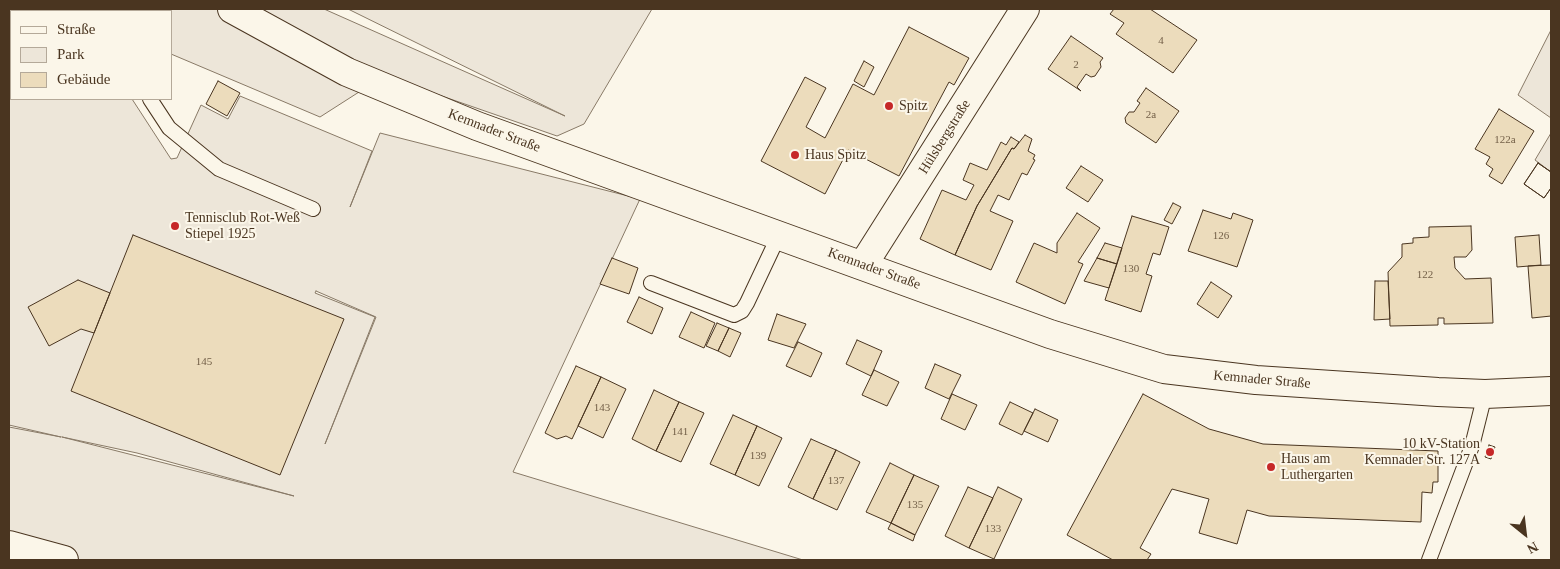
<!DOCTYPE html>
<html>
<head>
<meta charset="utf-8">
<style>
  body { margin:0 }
  #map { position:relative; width:1560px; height:569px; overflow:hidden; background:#fbf6e9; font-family:Georgia,serif }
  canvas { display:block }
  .frame { position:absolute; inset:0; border:10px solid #4a3520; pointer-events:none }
  .legend { position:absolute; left:10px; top:10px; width:162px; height:90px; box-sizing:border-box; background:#fbf6e9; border:1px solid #b4a999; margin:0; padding:6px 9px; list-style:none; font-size:15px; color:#4a3520 }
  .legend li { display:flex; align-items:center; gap:10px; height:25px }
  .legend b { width:25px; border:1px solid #b4a999 }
  .north { position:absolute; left:1500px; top:509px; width:50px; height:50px; -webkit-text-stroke:4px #fbf6e9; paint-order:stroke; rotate:151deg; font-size:14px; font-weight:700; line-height:20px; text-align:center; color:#4a3520 }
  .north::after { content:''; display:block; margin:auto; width:18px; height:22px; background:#4a3520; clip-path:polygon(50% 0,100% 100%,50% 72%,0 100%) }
</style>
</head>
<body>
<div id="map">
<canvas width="1560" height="569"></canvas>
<div class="frame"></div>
<ul class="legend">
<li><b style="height:6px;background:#fbf6e9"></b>Straße</li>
<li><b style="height:14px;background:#ede6d9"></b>Park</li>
<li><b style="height:14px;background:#ecdcbc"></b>Gebäude</li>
</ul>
<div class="north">N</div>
</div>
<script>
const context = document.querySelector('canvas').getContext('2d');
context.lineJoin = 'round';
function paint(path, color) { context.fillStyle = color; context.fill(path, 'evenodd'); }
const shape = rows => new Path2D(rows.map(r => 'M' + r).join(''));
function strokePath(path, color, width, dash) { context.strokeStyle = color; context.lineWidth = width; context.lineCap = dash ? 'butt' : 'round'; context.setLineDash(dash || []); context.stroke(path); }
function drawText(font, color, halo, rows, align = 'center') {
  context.font = font + ' Georgia,serif'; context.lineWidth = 4; context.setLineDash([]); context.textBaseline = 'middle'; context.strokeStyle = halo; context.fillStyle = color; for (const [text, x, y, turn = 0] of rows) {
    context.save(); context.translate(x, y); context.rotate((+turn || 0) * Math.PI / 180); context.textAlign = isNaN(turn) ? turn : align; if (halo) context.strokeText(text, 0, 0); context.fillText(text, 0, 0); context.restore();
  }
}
const green = shape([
  [9,9,60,9,62,11,11,11,11,99,132,99,171,159,177,158,201,105,228,119,240,96,372,151,350,207,380,133,640,199,513,472,803,560,9,560,9,427,61,437,9,425,9,9],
  [316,291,376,317,325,444,375,317,315,293,316,291],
  [62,437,137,453,294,496,62,437],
  [105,9,324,9,565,116,348,9,652,9,584,124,557,136,384,76,320,117,171,54,171,11,108,11,105,9],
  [1551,30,1551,118,1518,95,1551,30],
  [1551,133,1551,172,1535,160,1551,133]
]);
const building = shape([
  [1114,9,1150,9,1197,40,1173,73,1116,34,1124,23,1110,14,1114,9],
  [909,27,969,58,954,85,949,82,899,176,848,150,825,194,761,161,805,77,826,88,806,127,825,138,853,84,874,95,909,27],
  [1071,36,1103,58,1100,62,1101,67,1095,76,1091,77,1086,74,1077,87,1081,91,1048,69,1071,36],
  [864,61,874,67,864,87,854,81,864,61],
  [218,81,240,93,227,116,206,104,218,81],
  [1146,88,1179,111,1156,143,1126,123,1125,118,1129,112,1134,112,1140,103,1137,101,1146,88],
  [1499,109,1534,131,1502,184,1489,176,1493,169,1486,164,1490,157,1475,149,1499,109],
  [1025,135,1032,139,1028,151,1035,155,1033,159,1035,160,1027,175,1022,173,1009,200,998,195,990,211,1013,221,991,270,955,255,977,206,1012,148,1014,149,1025,135],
  [1011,137,1019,142,1014,149,1012,148,977,206,955,255,920,239,942,190,966,200,974,185,963,180,970,163,987,170,1001,142,1006,145,1011,137],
  [1538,163,1551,172,1551,188,1544,198,1524,184,1538,163],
  [1538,163,1551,172,1551,188,1544,198,1524,184,1538,163],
  [1081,166,1103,180,1088,202,1066,188,1081,166],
  [1173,203,1181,207,1172,224,1164,220,1173,203],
  [1203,210,1231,219,1233,213,1253,220,1237,267,1188,251,1203,210],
  [1077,213,1100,228,1078,262,1083,264,1065,304,1016,282,1034,243,1057,253,1057,243,1077,213],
  [1132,216,1169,227,1160,255,1153,253,1146,274,1152,276,1141,312,1105,300,1132,216],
  [1471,226,1472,250,1466,257,1454,257,1455,268,1465,279,1491,278,1493,323,1444,324,1444,318,1438,318,1438,325,1390,326,1388,272,1402,257,1402,244,1413,243,1413,238,1429,237,1429,227,1471,226],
  [133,235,344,319,280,475,71,391,133,235],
  [1539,235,1541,265,1517,267,1515,237,1539,235],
  [1105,243,1122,248,1117,264,1097,258,1105,243],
  [612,258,638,268,629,294,600,284,612,258],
  [1097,258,1117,264,1109,288,1084,281,1097,258],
  [1551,265,1551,316,1532,318,1528,266,1551,265],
  [78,280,110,293,94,333,81,329,49,346,28,307,78,280],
  [1375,281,1388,281,1390,319,1374,320,1375,281],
  [1211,282,1232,296,1218,318,1197,304,1211,282],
  [639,297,663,308,652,334,627,322,639,297],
  [691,312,715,323,704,348,679,337,691,312],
  [777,314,806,324,794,348,768,340,777,314],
  [717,323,729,328,718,351,706,346,717,323],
  [729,328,741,333,730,357,718,351,729,328],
  [857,340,882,351,871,376,846,364,857,340],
  [798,342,822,353,811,377,786,366,798,342],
  [935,364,961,375,949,399,925,388,935,364],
  [576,366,601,377,572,439,566,436,557,439,545,433,576,366],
  [874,370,899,382,887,406,862,395,874,370],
  [601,377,626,389,603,438,578,426,601,377],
  [654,390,679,402,656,451,632,439,654,390],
  [952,394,977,405,965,430,941,419,952,394],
  [1143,394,1209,429,1263,444,1438,451,1438,482,1433,482,1432,493,1422,492,1421,522,1269,516,1247,510,1237,544,1199,533,1209,499,1172,489,1140,548,1151,554,1147,560,1113,560,1067,535,1143,394],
  [679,402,704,413,681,462,656,451,679,402],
  [1010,402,1033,413,1022,435,999,424,1010,402],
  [1035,409,1058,420,1048,442,1024,431,1035,409],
  [733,415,757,426,735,475,710,464,733,415],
  [757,426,782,438,759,486,735,475,757,426],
  [811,439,836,450,813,499,788,487,811,439],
  [1489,445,1495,447,1491,459,1485,457,1489,445],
  [836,450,860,462,837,510,813,499,836,450],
  [890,463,914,475,891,523,866,512,890,463],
  [914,475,939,486,915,535,891,523,914,475],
  [968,487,993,498,969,548,945,536,968,487],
  [998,487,1022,499,994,559,969,548,998,487],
  [891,523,915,535,913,541,888,529,891,523]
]);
const lane = shape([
  [77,9,80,11],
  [150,99,169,128,219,169,313,209],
  [651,283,734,315,742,311,747,303,779,235],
  [1429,560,1472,446,1485,394]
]);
const street = shape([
  [232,9,347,72,477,126,1050,334,1164,369,1256,380,1438,392,1485,394,1551,391],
  [863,265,1025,9]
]);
const primary = shape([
  [9,545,64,560]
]);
const markers = [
  [889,106,5,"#c62828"],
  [795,155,5,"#c62828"],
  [175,226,5,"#c62828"],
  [1490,452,5,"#c62828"],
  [1271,467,5,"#c62828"]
];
const numberNames = [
  ["4",1161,41],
  ["2",1076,65],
  ["2a",1151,115],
  ["122a",1505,140],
  ["126",1221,236],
  ["130",1131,269],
  ["122",1425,275],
  ["145",204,362],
  ["143",602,408],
  ["141",680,432],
  ["139",758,456],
  ["137",836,481],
  ["135",915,505],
  ["133",993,529]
];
const poiNames = [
  ["Spitz",899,106],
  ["Haus Spitz",805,155],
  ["Tennisclub Rot-Weß",185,218],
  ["Stiepel 1925",185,234],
  ["10 kV-Station",1480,444,"right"],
  ["Kemnader Str. 127A",1480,460,"right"],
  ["Haus am",1281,459],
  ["Luthergarten",1281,475]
];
const streetNames = [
  ["Kemnader Straße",494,131,21],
  ["Hülsbergstraße",945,137,-58],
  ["Kemnader Straße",874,269,20],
  ["Kemnader Straße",1262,380,5]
];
paint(green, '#ede6d9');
strokePath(green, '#887966', 1);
paint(building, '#ecdcbc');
strokePath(building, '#4a3520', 1);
strokePath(lane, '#4a3520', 16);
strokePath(street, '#4a3520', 30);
strokePath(primary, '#4a3520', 30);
strokePath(lane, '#fbf6e9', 14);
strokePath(street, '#fbf6e9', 28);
strokePath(primary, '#fbf6e9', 28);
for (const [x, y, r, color] of markers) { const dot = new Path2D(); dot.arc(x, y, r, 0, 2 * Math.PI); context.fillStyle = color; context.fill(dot); strokePath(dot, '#fbf6e9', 2); }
drawText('11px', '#725f47', null, numberNames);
drawText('14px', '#4a3520', '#fbf6e9', poiNames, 'left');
drawText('14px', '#4a3520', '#fbf6e9', streetNames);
</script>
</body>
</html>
